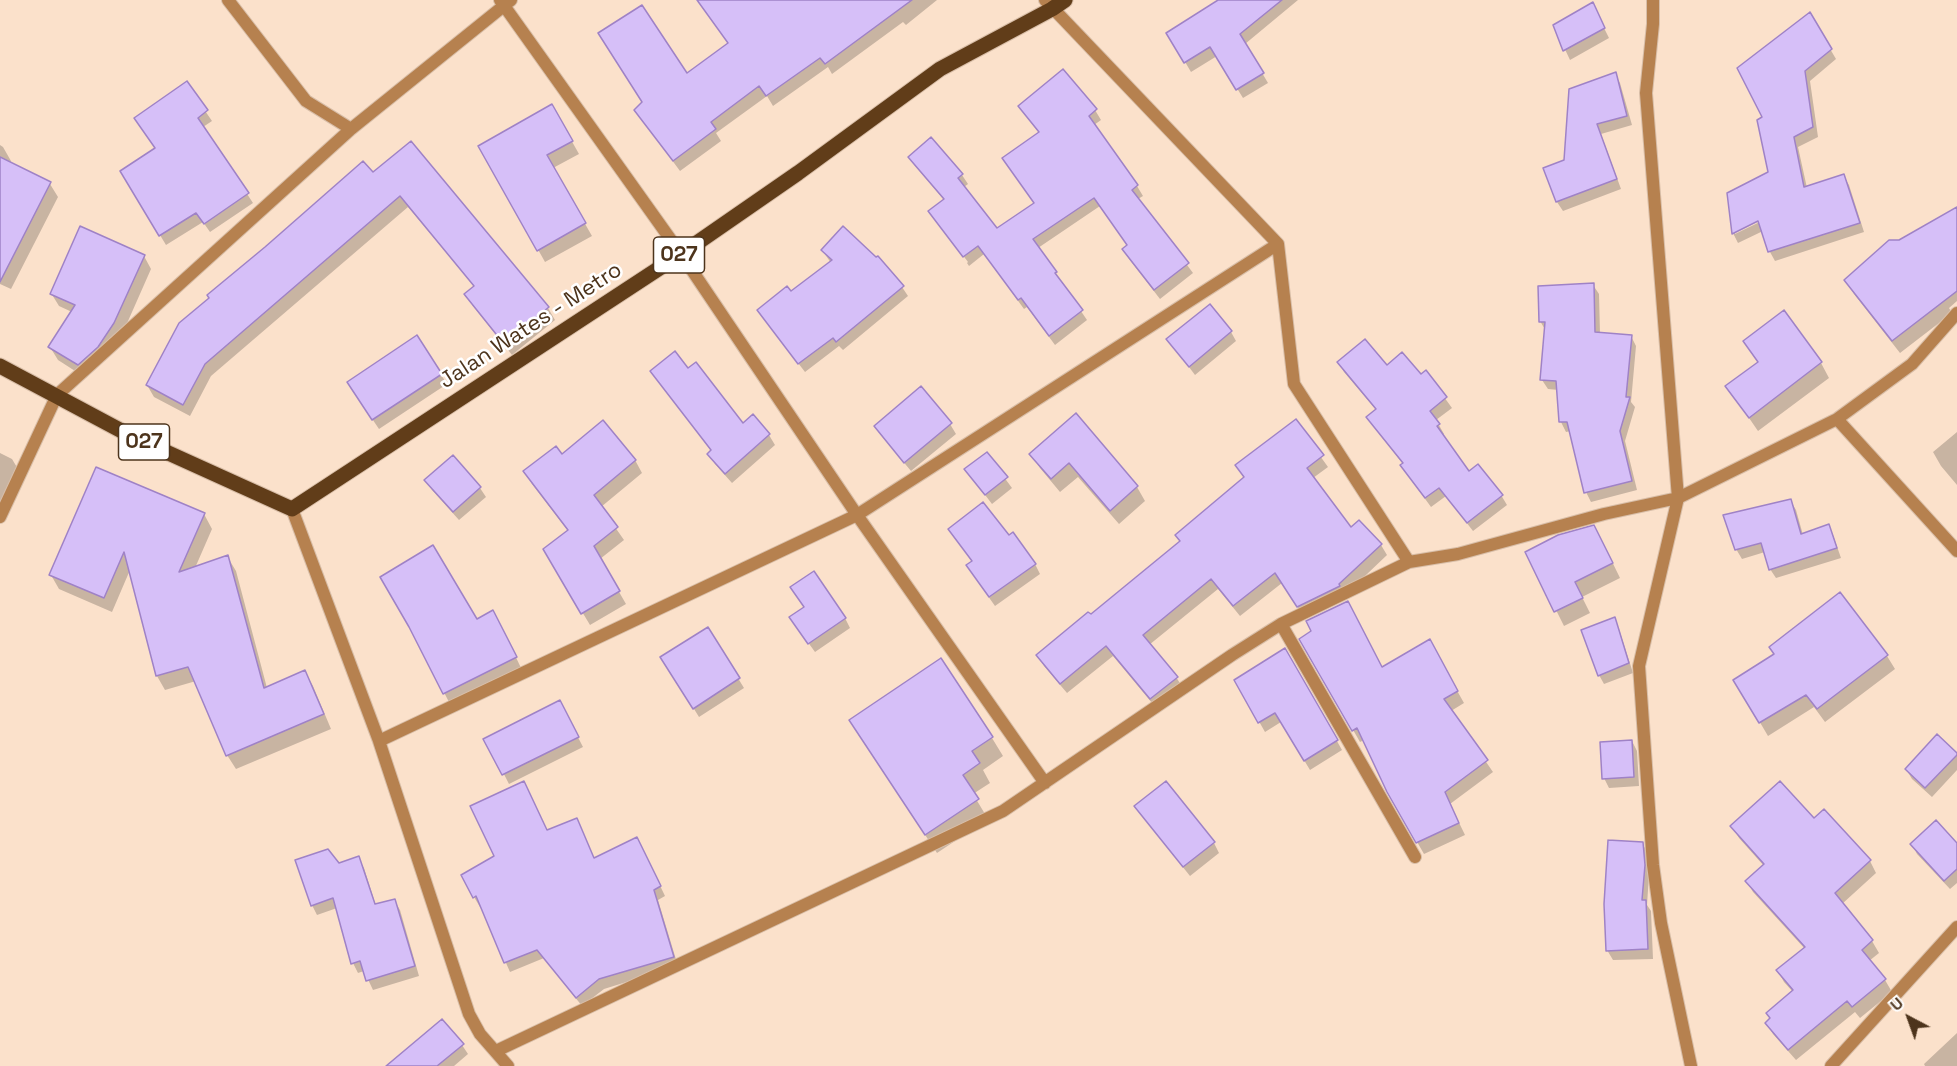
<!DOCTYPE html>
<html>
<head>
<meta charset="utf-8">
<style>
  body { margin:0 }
  #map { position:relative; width:1957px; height:1066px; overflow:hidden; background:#fbe1cb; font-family:"Space Grotesk",sans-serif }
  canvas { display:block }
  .north { position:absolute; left:1879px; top:988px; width:60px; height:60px; -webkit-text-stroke:4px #fff; paint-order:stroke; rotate:319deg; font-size:16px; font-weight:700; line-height:24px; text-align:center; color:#4d341c }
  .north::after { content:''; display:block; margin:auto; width:21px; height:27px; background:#4d341c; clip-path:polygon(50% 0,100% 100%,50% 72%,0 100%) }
</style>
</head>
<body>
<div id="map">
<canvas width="1957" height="1066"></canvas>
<div class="north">U</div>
</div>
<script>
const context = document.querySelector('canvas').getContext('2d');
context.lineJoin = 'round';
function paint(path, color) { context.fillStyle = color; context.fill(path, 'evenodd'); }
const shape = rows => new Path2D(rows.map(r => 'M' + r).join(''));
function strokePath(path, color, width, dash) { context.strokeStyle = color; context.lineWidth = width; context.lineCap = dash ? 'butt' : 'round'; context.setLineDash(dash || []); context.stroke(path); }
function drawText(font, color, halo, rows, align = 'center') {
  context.font = font + ' "Space Grotesk",sans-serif'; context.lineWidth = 5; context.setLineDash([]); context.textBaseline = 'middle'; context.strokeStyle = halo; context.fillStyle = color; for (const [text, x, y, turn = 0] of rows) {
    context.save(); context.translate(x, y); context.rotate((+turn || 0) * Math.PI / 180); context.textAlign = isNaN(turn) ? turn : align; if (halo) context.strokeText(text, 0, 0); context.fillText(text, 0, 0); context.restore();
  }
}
const shadow = shape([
  [697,0,937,0,906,25,903,22,832,74,828,67,773,106,767,96,716,133,721,141,680,171,643,121,644,103,686,75,729,44],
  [1221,0,1298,0,1245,44,1268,83,1243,98,1217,56,1191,72,1168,33],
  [1597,14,1609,38,1570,60,1554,26],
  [1810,15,1836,59,1810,81,1818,137,1798,147,1807,188,1843,175,1849,185,1864,232,1775,261,1770,252,1763,231,1738,243,1733,233,1729,194,1770,173,1764,118],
  [1765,217,1766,219,1735,234,1735,231],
  [1615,74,1620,83,1632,125,1601,134,1621,189,1563,211,1557,202,1565,161],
  [186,83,212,121,203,127,253,203,210,232,203,222,166,245,122,172,156,149],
  [552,106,579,154,553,168,592,236,545,262,480,146],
  [1019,107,1095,110,1101,120,1094,125,1137,186,1143,196,1138,199,1193,273,1160,299,1129,259,1124,249,1128,246,1100,206,1038,248,1087,320,1055,345,1027,307,1024,309,984,254,969,266,967,263,968,262,930,212,944,200,916,167,910,158,962,175,968,184,964,187,996,230,1035,204,1039,133],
  [411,143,548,308,555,320,512,355,473,306,466,294,475,287,408,207,211,376,190,416,154,397,147,385,372,174],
  [0,145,3,147,11,161,10,163,50,184,58,197,11,289,0,284],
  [1957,213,1957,301,1949,308,1952,313,1900,353,1854,294,1846,281,1899,241],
  [822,250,902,287,908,296,843,350,839,346,805,372,765,320,791,293,831,263],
  [144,256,151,269,121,337,105,360,86,378,58,360,50,347,72,312,59,306,51,293],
  [1593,285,1599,294,1600,334,1631,336,1636,346,1631,402,1635,407,1625,441,1637,490,1591,502,1586,492,1571,431,1566,432,1561,422,1559,390,1548,389,1542,380,1546,331,1540,321],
  [1783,312,1821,363,1829,378,1758,431,1727,386,1758,363,1745,341],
  [1231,332,1236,341,1195,375,1168,339],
  [416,337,447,384,379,429,354,392],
  [1339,363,1387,367,1421,376,1426,372,1452,408,1436,420,1444,434,1442,436,1469,474,1501,495,1507,505,1473,531,1446,496,1431,507,1407,474,1403,464,1374,427,1377,411,1344,372],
  [688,370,743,425,753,416,769,435,775,445,732,483,715,464,709,454,712,452,651,371],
  [1075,415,1137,487,1145,501,1119,524,1078,477,1060,492,1040,468,1031,454],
  [1295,421,1328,467,1313,478,1351,529,1381,545,1387,555,1344,596,1304,617,1282,583,1240,616,1218,589,1149,645,1176,677,1183,688,1157,709,1113,656,1067,693,1044,666,1038,655,1090,616,1181,542,1245,479,1237,466],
  [950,424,956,434,911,471,881,435,876,426],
  [1957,432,1957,485,1941,466,1933,452],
  [0,453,12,459,18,469,0,515],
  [987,454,1012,488,992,504,966,470],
  [562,456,635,460,642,473,601,507,624,540,600,559,626,604,590,625,545,550,568,531,532,484,525,472],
  [453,457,480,488,486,497,459,520,432,490,426,480],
  [1790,500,1796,510,1803,535,1828,526,1833,535,1841,558,1776,578,1770,569,1765,552,1742,559,1736,549],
  [204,514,212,529,195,568,227,556,236,571,267,688,305,672,313,686,331,729,236,769,227,755,196,681,165,690,157,676,130,570,112,612,59,589,51,575],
  [950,530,1009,537,1035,564,1040,574,995,606,973,575,973,562],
  [1602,541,1620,578,1582,597,1590,613,1564,626,1527,552],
  [1840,594,1887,656,1895,669,1825,722,1814,707,1768,736,1735,680,1776,655],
  [845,618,850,628,815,652,797,627],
  [1614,619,1619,629,1633,673,1604,684,1599,675],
  [476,621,500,624,522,670,451,706,411,628],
  [708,629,744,688,699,717,668,667],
  [1301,639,1382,669,1429,641,1464,703,1451,711,1493,772,1450,804,1465,835,1424,854,1388,791,1364,740,1360,742],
  [1285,650,1342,750,1310,770,1281,722,1265,732,1236,681],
  [565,712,583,747,509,784,486,739],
  [992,738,1003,756,983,770,990,783,973,794,988,819,937,853,862,739],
  [1632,741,1637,751,1639,786,1609,788,1604,778],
  [1957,755,1957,770,1932,797,1912,779,1906,769],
  [1166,783,1214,843,1219,853,1190,876,1142,816,1136,806],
  [1824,811,1870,861,1876,873,1842,904,1872,941,1879,953,1869,961,1885,980,1892,992,1860,1018,1855,1012,1796,1060,1773,1034,1767,1023,1793,992,1784,982,1778,971,1805,949,1753,892,1747,881,1764,866,1739,838,1732,826,1813,820],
  [576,819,595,860,642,848,665,896,658,900,678,966,604,989,582,1006,544,958,510,972,481,906,480,907,474,897,547,832],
  [1642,843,1648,853,1649,875,1647,905,1651,911,1653,959,1613,960,1607,950],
  [1912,844,1957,845,1957,883,1950,889,1917,854],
  [358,858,364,868,376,906,394,900,400,910,419,976,373,990,364,971,358,973,353,963,337,908,317,915,312,905,338,865],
  [1957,1033,1957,1066,1925,1066,1924,1064],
  [462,1045,468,1054,454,1066,388,1066]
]);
const building = shape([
  [697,0,912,0,825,64,820,58,766,96,759,86,711,122,716,129,673,161,634,110,642,102,598,33,642,5,687,73,728,43,697,0],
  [1218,0,1282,0,1240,34,1264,73,1236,90,1210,47,1184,63,1166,33,1218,0],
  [1593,2,1605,28,1563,51,1553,25,1593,2],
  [1810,12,1832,49,1805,71,1813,127,1794,137,1804,187,1844,174,1860,223,1768,252,1758,221,1732,234,1727,193,1768,172,1757,120,1762,117,1737,68,1810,12],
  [1063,69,1097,109,1089,116,1138,185,1132,190,1189,263,1154,290,1122,249,1127,245,1094,198,1033,239,1057,272,1055,273,1083,310,1049,336,1021,298,1018,300,978,246,963,257,928,211,944,199,908,157,931,137,963,174,958,178,997,228,1034,203,1002,158,1039,132,1018,106,1063,69],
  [1616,72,1627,116,1597,124,1617,179,1556,202,1543,168,1564,160,1569,89,1616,72],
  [187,81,208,110,198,118,249,193,204,224,196,213,159,236,120,171,155,148,134,118,187,81],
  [552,104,573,141,547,155,586,223,537,251,478,146,552,104],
  [411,141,549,307,504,344,464,294,474,286,400,196,205,364,183,405,146,385,179,323,209,298,207,295,265,247,363,161,373,172,411,141],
  [0,157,51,182,0,282,0,157],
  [1957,207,1957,291,1892,341,1844,280,1889,240,1899,240,1957,207],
  [80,226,145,255,114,323,98,347,78,365,48,347,75,305,50,294,80,226],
  [843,226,876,257,878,256,904,286,836,342,833,338,798,364,757,310,787,286,791,291,832,260,821,250,843,226],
  [1594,283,1595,332,1632,335,1626,397,1630,397,1620,431,1632,481,1584,493,1567,422,1559,422,1556,381,1540,380,1545,322,1539,322,1538,286,1594,283],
  [1210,304,1232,331,1189,367,1166,339,1210,304],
  [1784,310,1822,362,1749,418,1725,386,1758,362,1743,341,1784,310],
  [417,335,442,374,372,420,347,382,417,335],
  [1365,339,1387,365,1402,352,1421,374,1426,370,1447,397,1430,411,1440,424,1437,426,1469,471,1478,464,1503,495,1467,523,1439,488,1425,498,1400,465,1403,463,1366,417,1376,409,1337,362,1365,339],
  [675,351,688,368,696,362,743,423,753,414,770,434,725,474,707,454,711,450,650,371,675,351],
  [921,386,952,423,904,463,874,426,921,386],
  [1076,413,1138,486,1110,511,1069,463,1051,479,1029,454,1076,413],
  [1296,419,1324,455,1307,468,1351,527,1359,520,1382,544,1339,584,1340,586,1297,607,1275,573,1233,606,1211,579,1143,635,1178,677,1150,699,1106,646,1060,684,1036,655,1088,612,1091,614,1180,541,1175,535,1244,477,1235,465,1296,419],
  [603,420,636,460,594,495,618,527,594,546,620,591,581,614,543,549,568,530,523,471,556,446,562,454,603,420],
  [987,452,1008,477,985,495,964,469,987,452],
  [453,455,481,487,453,512,424,480,453,455],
  [96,467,205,513,179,572,228,555,264,688,305,670,324,714,226,756,188,667,156,676,124,552,104,598,49,575,96,467],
  [1791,499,1801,534,1829,524,1837,548,1769,570,1761,543,1735,550,1723,515,1791,499],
  [983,502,1009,535,1013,532,1036,564,989,597,966,565,972,561,948,529,983,502],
  [1594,525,1613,563,1575,582,1583,598,1554,612,1525,552,1558,535,1594,525],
  [433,545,477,619,493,610,517,657,443,694,409,627,380,577,433,545],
  [814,571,846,618,808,644,789,617,804,607,790,587,814,571],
  [1840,592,1888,655,1817,709,1806,695,1759,723,1733,680,1774,654,1769,647,1840,592],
  [1348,601,1382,667,1430,639,1458,691,1444,699,1488,760,1445,792,1459,823,1416,843,1387,792,1357,728,1352,731,1299,639,1311,631,1306,621,1348,601],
  [1615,617,1629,663,1598,676,1581,630,1615,617],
  [708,627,740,678,693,709,660,657,708,627],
  [1285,648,1338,740,1304,761,1275,713,1258,723,1234,680,1285,648],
  [941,658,993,737,972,751,980,763,963,775,979,799,925,835,849,720,941,658],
  [560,700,579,737,502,775,483,739,560,700],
  [1937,734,1957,753,1957,755,1925,788,1905,769,1937,734],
  [1632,740,1634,777,1602,779,1600,742,1632,740],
  [524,781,547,830,577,818,594,858,637,837,661,886,654,890,674,957,599,979,576,998,537,950,504,963,476,896,473,898,461,875,494,856,470,806,524,781],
  [1166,781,1215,842,1183,867,1134,806,1166,781],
  [1780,781,1814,818,1824,809,1871,860,1835,893,1873,940,1862,950,1886,979,1852,1007,1847,1001,1788,1050,1765,1023,1770,1018,1766,1013,1793,990,1776,970,1805,947,1745,881,1764,864,1730,826,1780,781],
  [1936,820,1957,843,1957,869,1944,881,1910,844,1936,820],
  [1608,840,1643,842,1645,865,1642,900,1646,900,1648,949,1606,951,1604,904,1608,840],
  [328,849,339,863,359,856,375,904,395,899,415,966,366,981,360,961,351,964,333,898,311,906,295,860,328,849],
  [442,1019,464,1044,437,1066,386,1066,442,1019]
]);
const street = shape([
  [228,0,306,101,351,129],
  [500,0,681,254,857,515,1045,783],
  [1045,0,1278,244,1294,384,1409,562],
  [1653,0,1653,24,1646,93,1678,498,1639,666,1653,865,1661,923,1691,1066],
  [1837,419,1957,551],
  [292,509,379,741,469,1014,480,1034,508,1066],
  [0,517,57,395,351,129,511,0],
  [1281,624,1415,857],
  [379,741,857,515,1278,244],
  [496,1051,1003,811,1232,655,1281,624,1409,562,1458,554,1604,514,1678,498,1837,419,1912,364,1957,313],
  [1831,1066,1957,927]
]);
const primary = shape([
  [0,366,133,437,292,509,681,254,798,173,940,69,1052,9,1065,0]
]);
const shields = [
  [679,255,51],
  [144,442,51]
];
const shieldNames = [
  ["027",679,255],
  ["027",144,442]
];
const streetNames = [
  ["Jalan Wates - Metro",531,326,-33]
];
paint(shadow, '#0003');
paint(building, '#d6bff8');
strokePath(building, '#9f82c6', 1.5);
strokePath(street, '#d8bea8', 14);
strokePath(primary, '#d8bea8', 17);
strokePath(street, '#b6814f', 12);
strokePath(primary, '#613d19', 15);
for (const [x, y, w] of shields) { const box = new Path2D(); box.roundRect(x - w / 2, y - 18, w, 36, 4.5); context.fillStyle = '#fff'; context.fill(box); strokePath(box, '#4d341c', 1.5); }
drawText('bold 21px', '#4d341c', null, shieldNames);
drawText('22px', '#4d341c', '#fff', streetNames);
</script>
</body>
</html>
